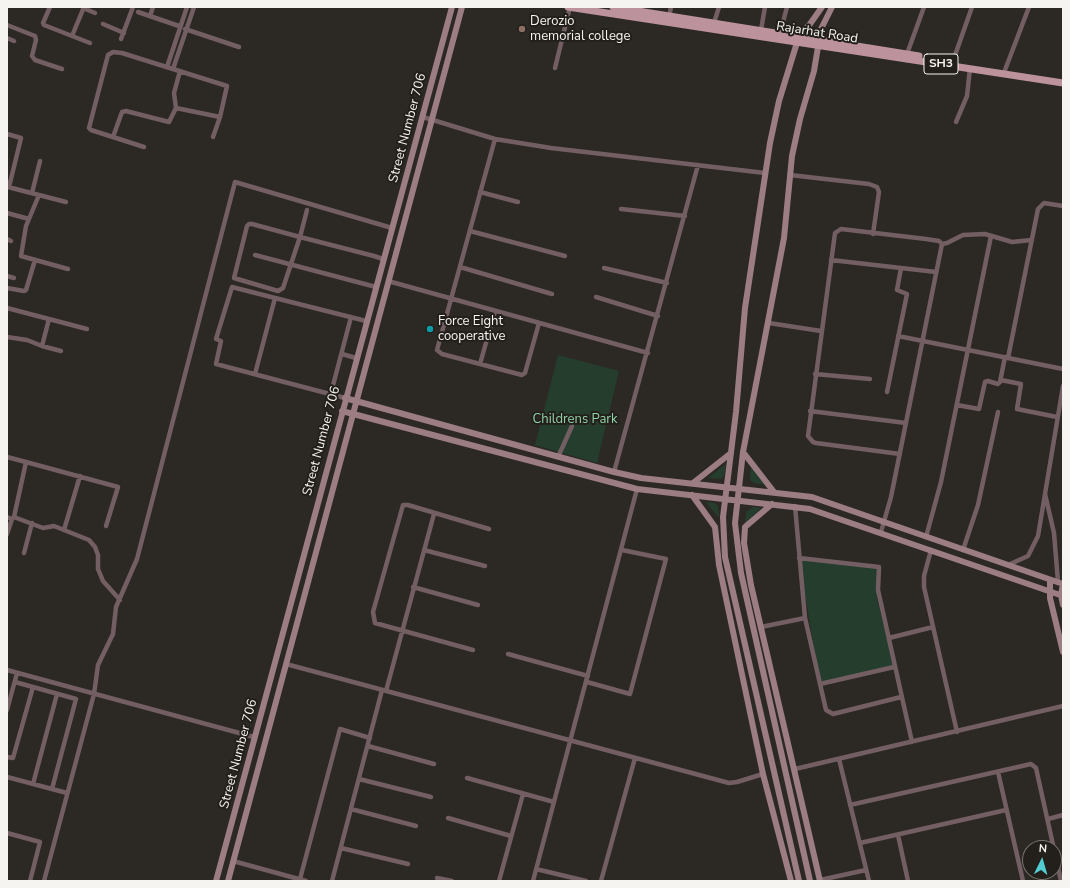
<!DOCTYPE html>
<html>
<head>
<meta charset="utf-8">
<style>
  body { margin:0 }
  #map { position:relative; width:1070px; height:888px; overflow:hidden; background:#2c2925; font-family:"Nunito Sans",sans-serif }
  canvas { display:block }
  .frame { position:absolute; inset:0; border:8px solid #f6f4f1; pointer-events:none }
  .north { position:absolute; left:1022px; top:840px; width:40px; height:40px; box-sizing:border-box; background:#231f1b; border:1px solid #777471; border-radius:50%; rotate:5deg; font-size:11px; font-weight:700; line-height:16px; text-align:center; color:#f6f4f1 }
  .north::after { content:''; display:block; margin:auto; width:14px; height:18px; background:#51ccd1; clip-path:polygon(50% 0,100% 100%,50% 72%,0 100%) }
</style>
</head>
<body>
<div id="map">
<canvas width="1070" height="888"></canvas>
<div class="frame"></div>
<div class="north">N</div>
</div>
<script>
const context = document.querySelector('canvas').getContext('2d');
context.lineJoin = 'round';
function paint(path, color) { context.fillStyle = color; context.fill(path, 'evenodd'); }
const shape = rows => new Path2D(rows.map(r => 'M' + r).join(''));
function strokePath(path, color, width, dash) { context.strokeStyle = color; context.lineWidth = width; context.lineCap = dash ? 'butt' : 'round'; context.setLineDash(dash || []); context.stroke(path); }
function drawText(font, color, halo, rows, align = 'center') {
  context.font = font + ' "Nunito Sans",sans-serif'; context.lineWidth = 4; context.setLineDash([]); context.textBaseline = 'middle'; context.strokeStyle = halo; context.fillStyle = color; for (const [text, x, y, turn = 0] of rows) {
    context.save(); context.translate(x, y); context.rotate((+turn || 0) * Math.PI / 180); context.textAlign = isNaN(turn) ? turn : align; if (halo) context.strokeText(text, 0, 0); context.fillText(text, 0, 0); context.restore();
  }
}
const green = shape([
  [558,355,619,371,597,463,535,445],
  [726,464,724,475,721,479,708,478],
  [751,467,765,485,754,483,750,480],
  [706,502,715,503,718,506,719,518],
  [753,507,761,508,745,524,746,512],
  [799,558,879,567,877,599,894,667,820,684]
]);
const street = shape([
  [50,7,43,23,44,25,90,43],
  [83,8,95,13],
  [138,12,179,26],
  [150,16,153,7],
  [669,17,671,7],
  [714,23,719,7],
  [103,24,124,33],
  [7,25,35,36,36,40,32,56,35,60,62,69],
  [185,29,239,47],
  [761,30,765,7],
  [780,33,787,7],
  [72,36,84,7],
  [7,38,14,41],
  [121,39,133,7],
  [907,54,924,7],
  [953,61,972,7],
  [167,67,187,7],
  [555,68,570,7],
  [173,69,194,7],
  [1005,70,1029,7],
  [176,108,220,117,213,137],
  [423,117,495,139,551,148,765,173],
  [956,122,967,96,970,68],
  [7,134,21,138,9,187],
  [113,137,122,112,126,111,169,122,176,108,174,93,180,71],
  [495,139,437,350,442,354,522,375,525,373,539,323],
  [144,147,91,130,89,128,108,55,113,52,122,53,227,86,220,117],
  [790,175,869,184,877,187,879,192,873,234],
  [8,187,66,202],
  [480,192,518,202],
  [32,193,40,161],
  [39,195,26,226,21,256,68,269],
  [621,209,685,216],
  [307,210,300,237,283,288,278,291,234,278,247,226,249,224,252,224,300,237,374,256,383,259],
  [7,213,29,219],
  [470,231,565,256],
  [7,239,11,241],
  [255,255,376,287],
  [831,260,936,272],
  [460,267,552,294],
  [604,268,667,283],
  [7,276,14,278],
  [388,281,648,353],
  [7,288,24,291,26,290,35,260],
  [596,297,658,316],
  [275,298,366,321],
  [7,308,87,329],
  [49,319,42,346,61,351],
  [769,323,821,331],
  [898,336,1063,369],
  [7,337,27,340,42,346],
  [342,354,356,358],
  [1008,358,1038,209,1044,203,1063,206],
  [480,364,495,311],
  [255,374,275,298,232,287,216,339,221,341,216,364,345,398],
  [815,374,870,379],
  [1001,380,1021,384,1017,409,1057,417],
  [887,392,907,294,897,290,901,268],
  [331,393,351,317],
  [957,405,979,409,985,382,988,381,998,384,1000,382,1005,357],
  [810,411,906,423],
  [900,454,816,443,813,442,808,436,835,233,841,229,926,239,939,241,942,244,947,243,963,235,985,234,1012,242,1031,240],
  [7,457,26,462],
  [558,457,572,426],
  [614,472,698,165],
  [1045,494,1054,533,1058,582],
  [795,506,805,618,826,710,833,714,901,697],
  [7,517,12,519,14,517,43,528,54,526,89,540,95,547,98,555,98,569,103,581,120,600],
  [14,517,26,462,118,487,106,526],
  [64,530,80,476],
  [881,532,891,497,942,244],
  [7,534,12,519],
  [926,537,941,482,991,236],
  [424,550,485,566],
  [931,550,924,576,924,587,957,732],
  [963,550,978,505,998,412],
  [24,553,32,523],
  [799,558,879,567,878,590,912,742],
  [1008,565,1028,556,1038,536,1063,386],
  [413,587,478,605],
  [761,627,805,618],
  [889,638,933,627],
  [473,650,375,623,373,612,403,505,408,505,489,529],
  [508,654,588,676],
  [286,664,729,783,737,782,763,774],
  [7,670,254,737],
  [587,682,630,694,666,559,622,550],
  [820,684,894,667],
  [386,691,434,514],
  [7,710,17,673],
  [368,746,434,764],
  [7,757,13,758,33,687],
  [839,759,869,881],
  [795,769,1063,706],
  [998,772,1023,881],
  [7,777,52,789,76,699,15,682],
  [467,778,554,802],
  [359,779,431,797],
  [33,784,57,694],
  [52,789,67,793],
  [850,805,1031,764,1036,768,1061,881],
  [351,809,416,826],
  [448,818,511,836],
  [1048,819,1063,815],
  [7,833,40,842,30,881],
  [898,835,908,881],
  [860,843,1006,810],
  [341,848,408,864],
  [233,861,306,881],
  [536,869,586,881],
  [437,878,452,881],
  [300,879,340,729,370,738],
  [820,880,866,870],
  [44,881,94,694,98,665,113,634,116,607,137,559,235,182,392,228],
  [332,881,382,690],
  [499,881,523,794],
  [533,881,637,489],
  [601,881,635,758]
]);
const secondary = shape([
  [345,398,614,472,641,478,812,497,1063,584],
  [342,411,637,489,810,509,1063,596],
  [743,452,774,492],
  [693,483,731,453],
  [692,495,715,527,719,565,763,774,791,881],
  [772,504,745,527,744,543,751,585,820,881],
  [1050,580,1050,598,1063,652],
  [1063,584,1061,595,1063,605],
  [216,881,452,7],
  [228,881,462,7],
  [799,881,725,557,723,517,736,412,745,308,770,143,779,101,799,36,810,24,822,7],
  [810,881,741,573,735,523,743,452,784,238,792,156,800,119,814,71,821,29,832,7]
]);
const primary = shape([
  [568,7,1063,83],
  [613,7,919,56]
]);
const markers = [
  [522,29,4,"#8d6e63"],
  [430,329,4,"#0f9aa8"]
];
const shields = [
  [941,64,34]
];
const shieldNames = [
  ["SH3",941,64]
];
const poiNames = [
  ["Derozio",530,22],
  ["memorial college",530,37],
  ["Force Eight",438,322],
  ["cooperative",438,337]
];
const streetNames = [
  ["Rajarhat Road",817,33,9],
  ["Street Number 706",408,128,-75],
  ["Street Number 706",322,441,-75],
  ["Street Number 706",239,754,-75]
];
const parkNames = [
  ["Childrens Park",575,420]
];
paint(green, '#243d2d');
strokePath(street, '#735f63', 4.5);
strokePath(secondary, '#9c7d83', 6);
strokePath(primary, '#bc939c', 7);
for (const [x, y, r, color] of markers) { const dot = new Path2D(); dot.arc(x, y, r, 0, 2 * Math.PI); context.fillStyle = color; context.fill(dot); strokePath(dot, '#231f1b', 1.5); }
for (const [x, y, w] of shields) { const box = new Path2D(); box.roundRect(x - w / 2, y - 10, w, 20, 3); context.fillStyle = '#231f1b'; context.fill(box); strokePath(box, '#f6f4f1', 1); }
drawText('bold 12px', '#f6f4f1', null, shieldNames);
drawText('13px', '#f6f4f1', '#231f1b', poiNames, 'left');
drawText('13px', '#f6f4f1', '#231f1b', streetNames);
drawText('13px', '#90d0a6', '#231f1b', parkNames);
</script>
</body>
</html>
